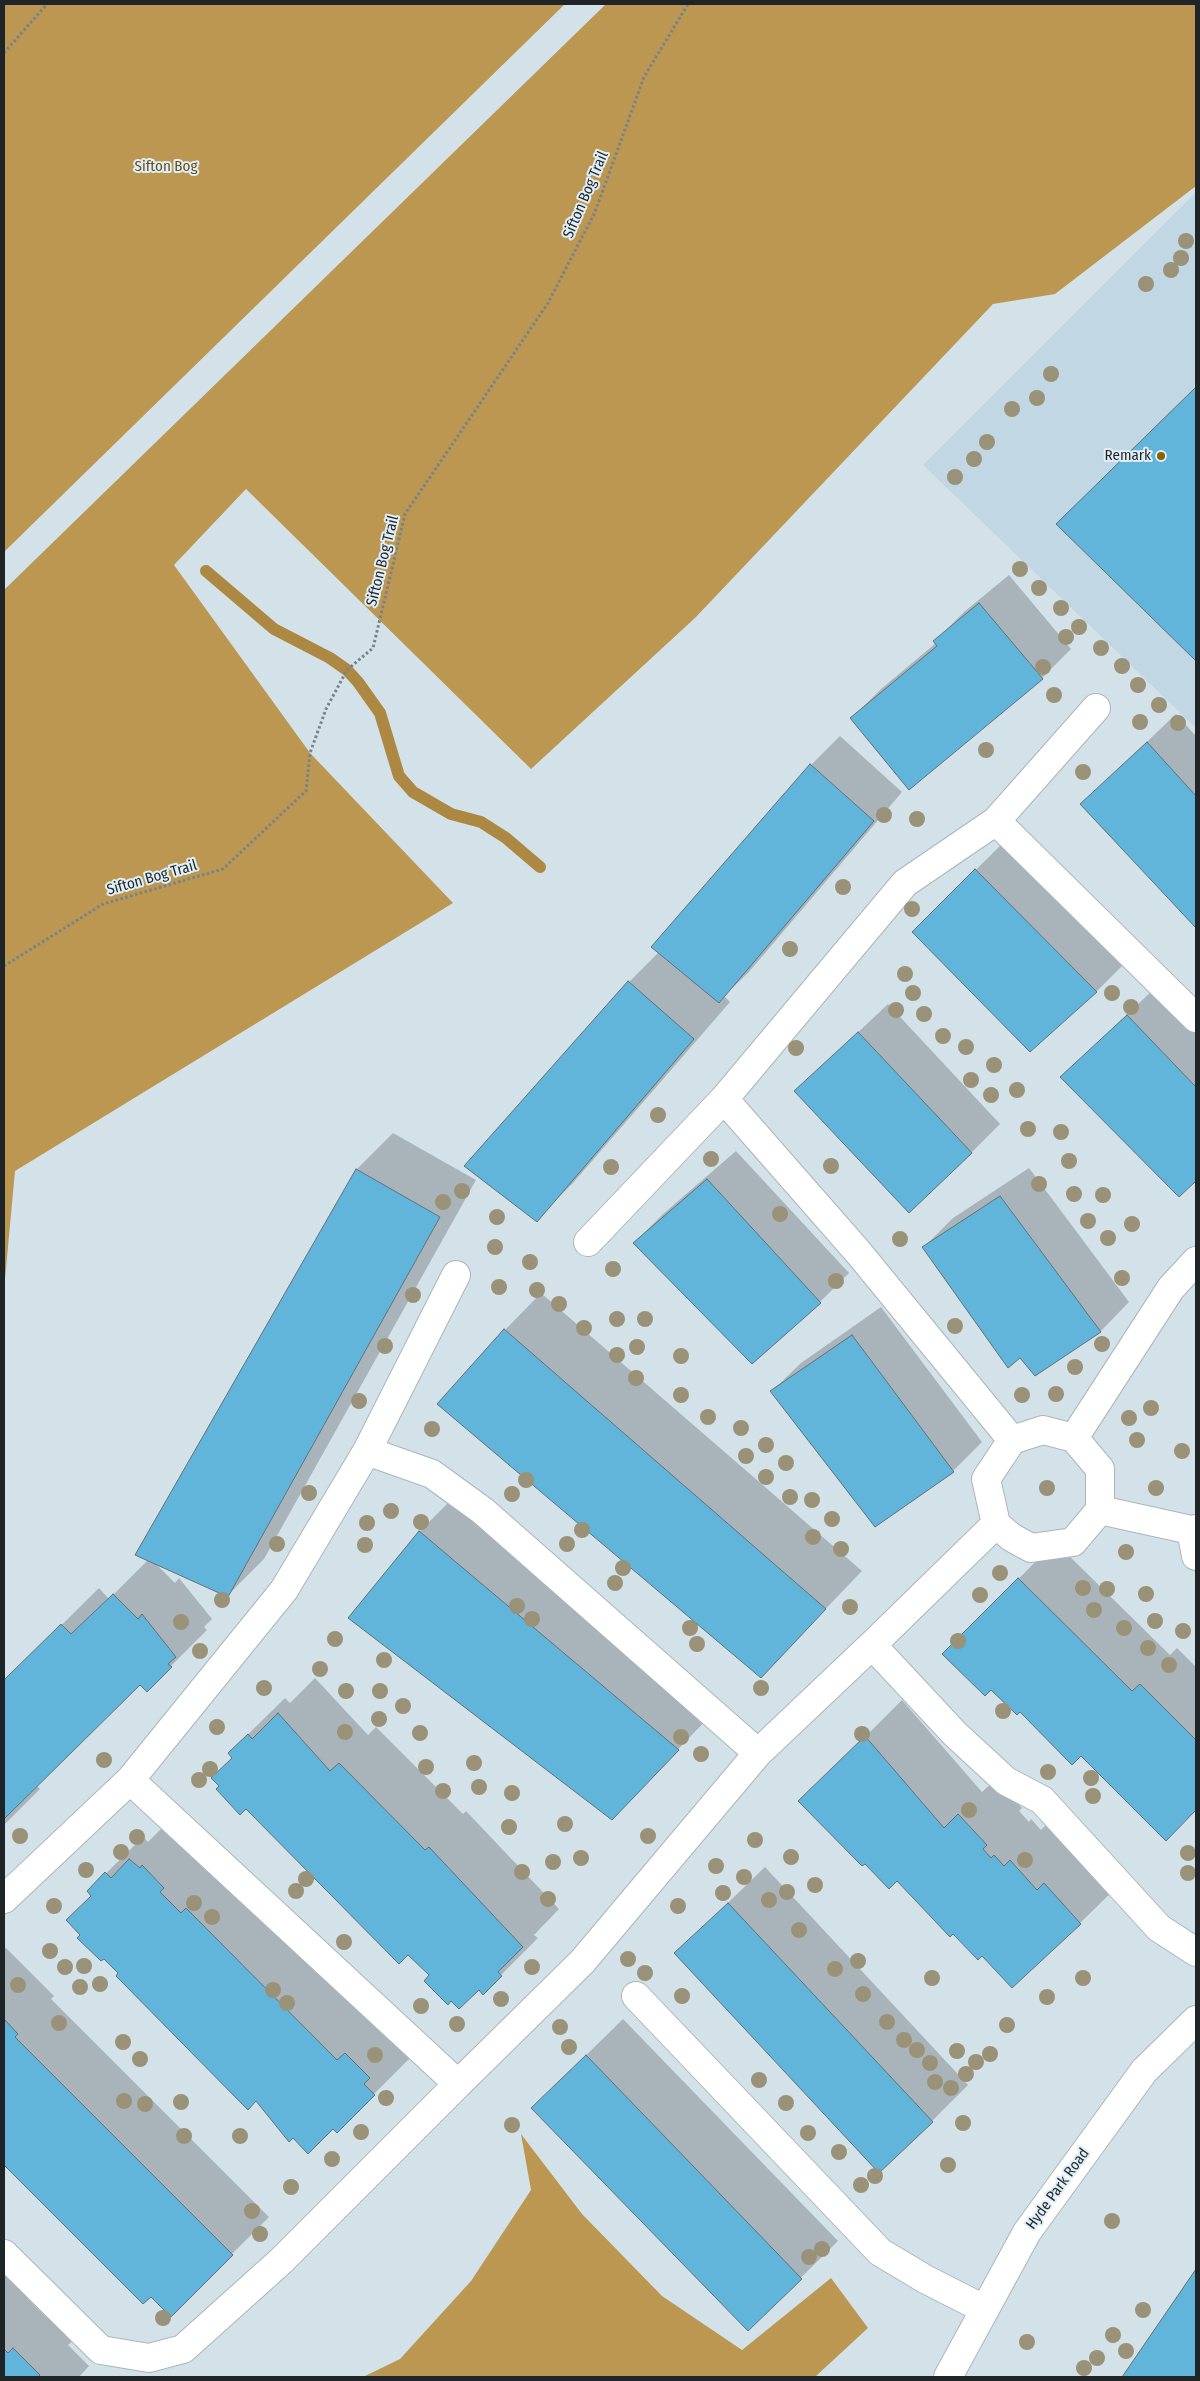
<!DOCTYPE html>
<html>
<head>
<meta charset="utf-8">
<style>
  body { margin:0 }
  #map { position:relative; width:1200px; height:2381px; overflow:hidden; background:#d3e2e9; font-family:"Fira Sans Condensed",sans-serif }
  canvas { display:block }
  .frame { position:absolute; inset:0; border:5px solid #1f2527; pointer-events:none }
</style>
</head>
<body>
<div id="map">
<canvas width="1200" height="2381"></canvas>
<div class="frame"></div>
</div>
<script>
const context = document.querySelector('canvas').getContext('2d');
context.lineJoin = 'round';
function paint(path, color) { context.fillStyle = color; context.fill(path, 'evenodd'); }
const shape = rows => new Path2D(rows.map(r => 'M' + r).join(''));
function strokePath(path, color, width, dash) { context.strokeStyle = color; context.lineWidth = width; context.lineCap = dash ? 'butt' : 'round'; context.setLineDash(dash || []); context.stroke(path); }
function drawText(font, color, halo, rows, align = 'center') {
  context.font = font + ' "Fira Sans Condensed",sans-serif'; context.lineWidth = 4; context.setLineDash([]); context.textBaseline = 'middle'; context.strokeStyle = halo; context.fillStyle = color; for (const [text, x, y, turn = 0] of rows) {
    context.save(); context.translate(x, y); context.rotate((+turn || 0) * Math.PI / 180); context.textAlign = isNaN(turn) ? turn : align; if (halo) context.strokeText(text, 0, 0); context.fillText(text, 0, 0); context.restore();
  }
}
const built = shape([
  [1196,192,1196,728,923,465]
]);
const forest = shape([
  [4,4,565,4,4,552],
  [606,4,1196,4,1196,186,1055,294,993,304,695,618,531,769,246,489,174,565,310,753,453,903,15,1171,4,1290,4,590],
  [521,2134,582,2214,662,2296,742,2350,831,2278,868,2328,815,2377,363,2377,400,2359,471,2281,531,2190]
]);
const shadow = shape([
  [1196,388,1196,659,1058,524],
  [1009,575,1071,649,1042,678,909,788,852,718,881,689,936,643,935,641,964,612],
  [1176,714,1196,736,1196,926,1082,804],
  [840,736,902,792,748,973,724,996,730,1002,573,1183,536,1220,466,1166,629,982,659,952,811,765],
  [1005,841,1125,963,1096,992,913,932],
  [1156,987,1196,1029,1196,1179,1179,1196,1062,1077],
  [888,1004,1000,1124,971,1153,796,1091],
  [393,1133,476,1180,264,1559,227,1596,155,1563,175,1583,179,1578,212,1619,204,1627,207,1630,147,1690,140,1683,36,1785,40,1789,4,1825,4,1682,99,1588,109,1599,148,1560,357,1169],
  [736,1151,849,1273,820,1302,752,1362,634,1243,663,1214],
  [1029,1168,1129,1302,1101,1331,1035,1375,924,1247,953,1218],
  [541,1293,862,1571,761,1676,505,1330],
  [881,1307,982,1442,953,1471,772,1391,801,1363],
  [456,1495,714,1712,612,1818,419,1532],
  [1055,1542,1170,1655,1177,1648,1196,1667,1196,1809,1166,1839,1081,1754,944,1654],
  [315,1678,368,1735,376,1727,463,1814,466,1811,559,1909,534,1935,538,1938,483,1993,479,1988,431,1975,229,1753,285,1698,290,1703],
  [902,1700,982,1792,996,1779,1022,1808,1019,1811,1029,1822,1031,1819,1041,1830,1047,1824,1117,1887,1080,1923,837,1765],
  [167,1823,411,2057,337,2131,333,2127,256,2100,120,1973,82,1935,92,1895,88,1891,143,1837,148,1842],
  [765,1867,968,2085,932,2121,676,1953],
  [6,1948,54,1996,51,1999,269,2217,171,2315,151,2295,143,2303,4,2163,4,1950],
  [623,2019,838,2241,748,2330,570,2071],
  [4,2270,30,2296,28,2299,46,2317,51,2312,76,2338,68,2345,89,2366,79,2377,4,2377],
  [1196,2271,1196,2377,1124,2377]
]);
const stream = shape([
  [206,571,274,629,330,658,347,670,358,682,380,713,399,776,413,792,451,814,481,822,506,838,540,867]
]);
const building = shape([
  [1196,387,1196,661,1056,524,1196,387],
  [979,603,1043,679,909,790,850,718,937,646,933,641,979,603],
  [1147,742,1196,796,1196,928,1080,804,1147,742],
  [810,764,874,821,719,1003,651,947,810,764],
  [975,869,1097,992,1030,1052,912,932,975,869],
  [628,981,694,1039,537,1222,464,1166,628,981],
  [1127,1015,1196,1087,1196,1181,1179,1197,1060,1077,1127,1015],
  [858,1032,972,1153,909,1213,794,1091,858,1032],
  [356,1169,440,1217,228,1597,135,1555,356,1169],
  [707,1179,821,1303,752,1364,633,1243,707,1179],
  [1000,1196,1101,1332,1035,1376,1020,1358,1008,1368,922,1247,1000,1196],
  [504,1329,826,1609,761,1678,437,1404,504,1329],
  [852,1335,954,1472,875,1527,770,1391,852,1335],
  [419,1531,679,1750,612,1820,348,1618,419,1531],
  [1018,1578,1132,1691,1140,1684,1196,1740,1196,1810,1166,1841,1081,1756,1072,1765,1020,1712,1017,1715,991,1690,985,1696,942,1654,1018,1578],
  [113,1594,138,1619,142,1614,176,1657,168,1664,172,1667,147,1692,140,1685,4,1819,4,1680,61,1624,71,1634,113,1594],
  [278,1713,330,1771,339,1763,425,1850,429,1847,523,1947,498,1972,502,1976,483,1995,479,1990,459,2009,451,2001,448,2005,424,1981,429,1975,408,1955,399,1964,246,1809,240,1815,216,1789,219,1786,211,1778,232,1758,228,1753,248,1734,252,1739,278,1713],
  [865,1736,944,1828,958,1814,987,1845,983,1849,991,1858,994,1855,1004,1866,1010,1860,1037,1890,1044,1883,1081,1924,1012,1988,982,1956,978,1960,953,1934,950,1937,897,1881,889,1889,865,1864,862,1866,798,1801,865,1736],
  [129,1859,140,1868,142,1865,164,1888,160,1892,181,1913,186,1908,337,2060,345,2053,370,2078,364,2084,375,2095,337,2133,333,2129,308,2154,293,2138,289,2142,256,2101,248,2110,116,1976,118,1973,104,1959,101,1961,77,1938,80,1935,66,1920,91,1896,87,1891,105,1872,111,1878,129,1859],
  [728,1903,933,2122,879,2173,674,1953,728,1903],
  [4,2019,18,2034,15,2037,233,2255,171,2317,151,2297,143,2304,4,2165,4,2019],
  [586,2055,802,2279,748,2331,531,2108,586,2055],
  [1196,2269,1196,2377,1122,2377,1196,2269],
  [13,2348,40,2375,38,2377,4,2377,4,2349,8,2353,13,2348]
]);
const path = shape([
  [4,53,47,4],
  [4,966,103,904,223,869,306,791,310,753,326,709,347,670,373,648,405,514,548,303,595,212,644,77,688,4]
]);
const minor = shape([
  [996,821,1096,708],
  [588,1242,724,1099],
  [456,1275,367,1451,432,1474,483,1511,758,1753,872,1645],
  [1043,1430,1074,1438,1100,1469,1100,1510,1073,1542,1031,1548,1011,1537,996,1524,986,1479,1012,1440,1043,1430],
  [1074,1438,1171,1288,1196,1261],
  [1012,1440,858,1252,724,1099,905,883,996,821,1196,1018],
  [367,1451,284,1590,130,1780,458,2084,582,1962,758,1753],
  [1100,1510,1191,1530],
  [996,1524,872,1645,955,1734,1006,1781,1042,1800,1159,1928,1196,1952],
  [1196,1529,1191,1530,1196,1556],
  [4,1899,130,1780],
  [636,1996,880,2252,925,2279,984,2309],
  [4,2254,101,2350,149,2358,183,2349,281,2261,458,2084]
]);
const major = shape([
  [948,2377,1027,2232,1144,2071,1196,2020]
]);
const trees = [
  [1186,241],
  [1181,258],
  [1171,270],
  [1146,284],
  [1051,374],
  [1037,398],
  [1012,409],
  [987,442],
  [974,459],
  [955,477],
  [1020,569],
  [1039,588],
  [1061,608],
  [1079,627],
  [1066,637],
  [1101,648],
  [1122,666],
  [1043,667],
  [1138,685],
  [1054,695],
  [1159,705],
  [1140,722],
  [1178,723],
  [986,750],
  [1083,772],
  [884,815],
  [917,819],
  [843,887],
  [912,909],
  [790,949],
  [905,974],
  [913,993],
  [1112,993],
  [1131,1007],
  [896,1010],
  [924,1014],
  [943,1036],
  [966,1047],
  [796,1048],
  [994,1065],
  [971,1080],
  [1017,1090],
  [991,1095],
  [658,1115],
  [1028,1129],
  [1061,1132],
  [711,1159],
  [1069,1161],
  [831,1166],
  [611,1167],
  [1039,1184],
  [462,1191],
  [1074,1194],
  [1103,1195],
  [443,1202],
  [780,1214],
  [497,1217],
  [1088,1221],
  [1132,1224],
  [1108,1238],
  [900,1239],
  [495,1247],
  [530,1262],
  [613,1269],
  [1122,1278],
  [836,1281],
  [499,1287],
  [537,1290],
  [413,1295],
  [559,1304],
  [617,1319],
  [645,1319],
  [955,1326],
  [584,1328],
  [1102,1344],
  [385,1346],
  [637,1347],
  [617,1355],
  [681,1356],
  [1075,1367],
  [636,1378],
  [1056,1394],
  [681,1395],
  [1022,1395],
  [359,1401],
  [1151,1408],
  [708,1417],
  [1129,1418],
  [741,1428],
  [432,1429],
  [1137,1440],
  [766,1445],
  [1182,1451],
  [746,1456],
  [786,1463],
  [766,1477],
  [526,1480],
  [1047,1488],
  [1156,1488],
  [309,1493],
  [512,1494],
  [790,1497],
  [812,1500],
  [391,1511],
  [832,1519],
  [421,1522],
  [367,1523],
  [582,1530],
  [813,1537],
  [277,1544],
  [567,1544],
  [365,1545],
  [841,1549],
  [1126,1552],
  [623,1568],
  [1000,1573],
  [615,1583],
  [1083,1588],
  [1107,1589],
  [1146,1594],
  [980,1595],
  [222,1600],
  [517,1606],
  [850,1607],
  [1094,1610],
  [532,1619],
  [1155,1621],
  [181,1622],
  [690,1628],
  [1124,1628],
  [1183,1631],
  [335,1639],
  [958,1641],
  [697,1644],
  [1148,1648],
  [200,1651],
  [384,1660],
  [1169,1665],
  [320,1669],
  [264,1688],
  [761,1688],
  [346,1691],
  [380,1691],
  [403,1706],
  [1003,1711],
  [379,1719],
  [217,1727],
  [345,1732],
  [420,1733],
  [862,1734],
  [681,1737],
  [701,1754],
  [104,1760],
  [474,1763],
  [426,1767],
  [210,1769],
  [1048,1772],
  [1091,1778],
  [199,1780],
  [479,1787],
  [443,1791],
  [512,1793],
  [1093,1796],
  [969,1810],
  [565,1824],
  [509,1827],
  [20,1836],
  [648,1836],
  [137,1837],
  [755,1840],
  [121,1852],
  [1188,1853],
  [791,1857],
  [581,1858],
  [1025,1860],
  [553,1862],
  [716,1866],
  [86,1870],
  [522,1872],
  [1188,1873],
  [744,1877],
  [306,1879],
  [815,1885],
  [296,1891],
  [787,1892],
  [723,1893],
  [548,1899],
  [769,1900],
  [194,1903],
  [54,1906],
  [678,1906],
  [212,1917],
  [799,1930],
  [344,1942],
  [50,1951],
  [628,1959],
  [858,1961],
  [84,1966],
  [65,1967],
  [532,1967],
  [835,1969],
  [645,1973],
  [932,1978],
  [1083,1978],
  [100,1984],
  [18,1985],
  [80,1987],
  [273,1990],
  [863,1994],
  [682,1996],
  [1047,1997],
  [501,1999],
  [287,2003],
  [421,2006],
  [887,2022],
  [59,2023],
  [457,2024],
  [1007,2025],
  [560,2027],
  [904,2040],
  [123,2042],
  [569,2047],
  [917,2050],
  [957,2051],
  [990,2054],
  [375,2055],
  [140,2059],
  [976,2062],
  [930,2063],
  [966,2074],
  [759,2080],
  [935,2082],
  [951,2088],
  [386,2098],
  [124,2101],
  [181,2102],
  [786,2103],
  [145,2104],
  [963,2123],
  [512,2125],
  [361,2132],
  [808,2133],
  [184,2136],
  [240,2136],
  [839,2152],
  [332,2159],
  [948,2165],
  [875,2176],
  [861,2185],
  [291,2187],
  [252,2211],
  [1112,2221],
  [260,2234],
  [822,2249],
  [809,2257],
  [1143,2310],
  [163,2318],
  [1113,2335],
  [1027,2342],
  [1126,2351],
  [1097,2358],
  [1084,2368]
];
const markers = [
  [1161,456,5,"#8a6201"]
];
const parkNames = [
  ["Sifton Bog",166,167]
];
const streetNames = [
  ["Sifton Bog Trail",586,195,-67],
  ["Sifton Bog Trail",383,561,-76],
  ["Sifton Bog Trail",152,878,-16],
  ["Hyde Park Road",1058,2189,-54]
];
const poiNames = [
  ["Remark",1151,456]
];
paint(built, '#c1d7e3');
paint(forest, '#bc9752');
paint(shadow, '#0003');
strokePath(stream, '#ad8843', 12);
paint(building, '#61b4da');
strokePath(building, '#626f76', 1);
strokePath(minor, '#a8b6be', 30);
strokePath(major, '#a8b6be', 30);
strokePath(path, '#788287', 3, [2.5, 2.5]);
strokePath(minor, '#fff', 28);
strokePath(major, '#fff', 28);
context.fillStyle = '#999178';
for (const [x, y] of trees) { context.beginPath(); context.arc(x, y, 8, 0, 2 * Math.PI); context.fill(); }
for (const [x, y, r, color] of markers) { const dot = new Path2D(); dot.arc(x, y, r, 0, 2 * Math.PI); context.fillStyle = color; context.fill(dot); strokePath(dot, '#e0eff7', 2); }
drawText('15px', '#6a4f1b', '#e0eff7', parkNames);
drawText('15px', '#1f2527', '#e0eff7', streetNames);
drawText('15px', '#1f2527', '#e0eff7', poiNames, 'right');
</script>
</body>
</html>
